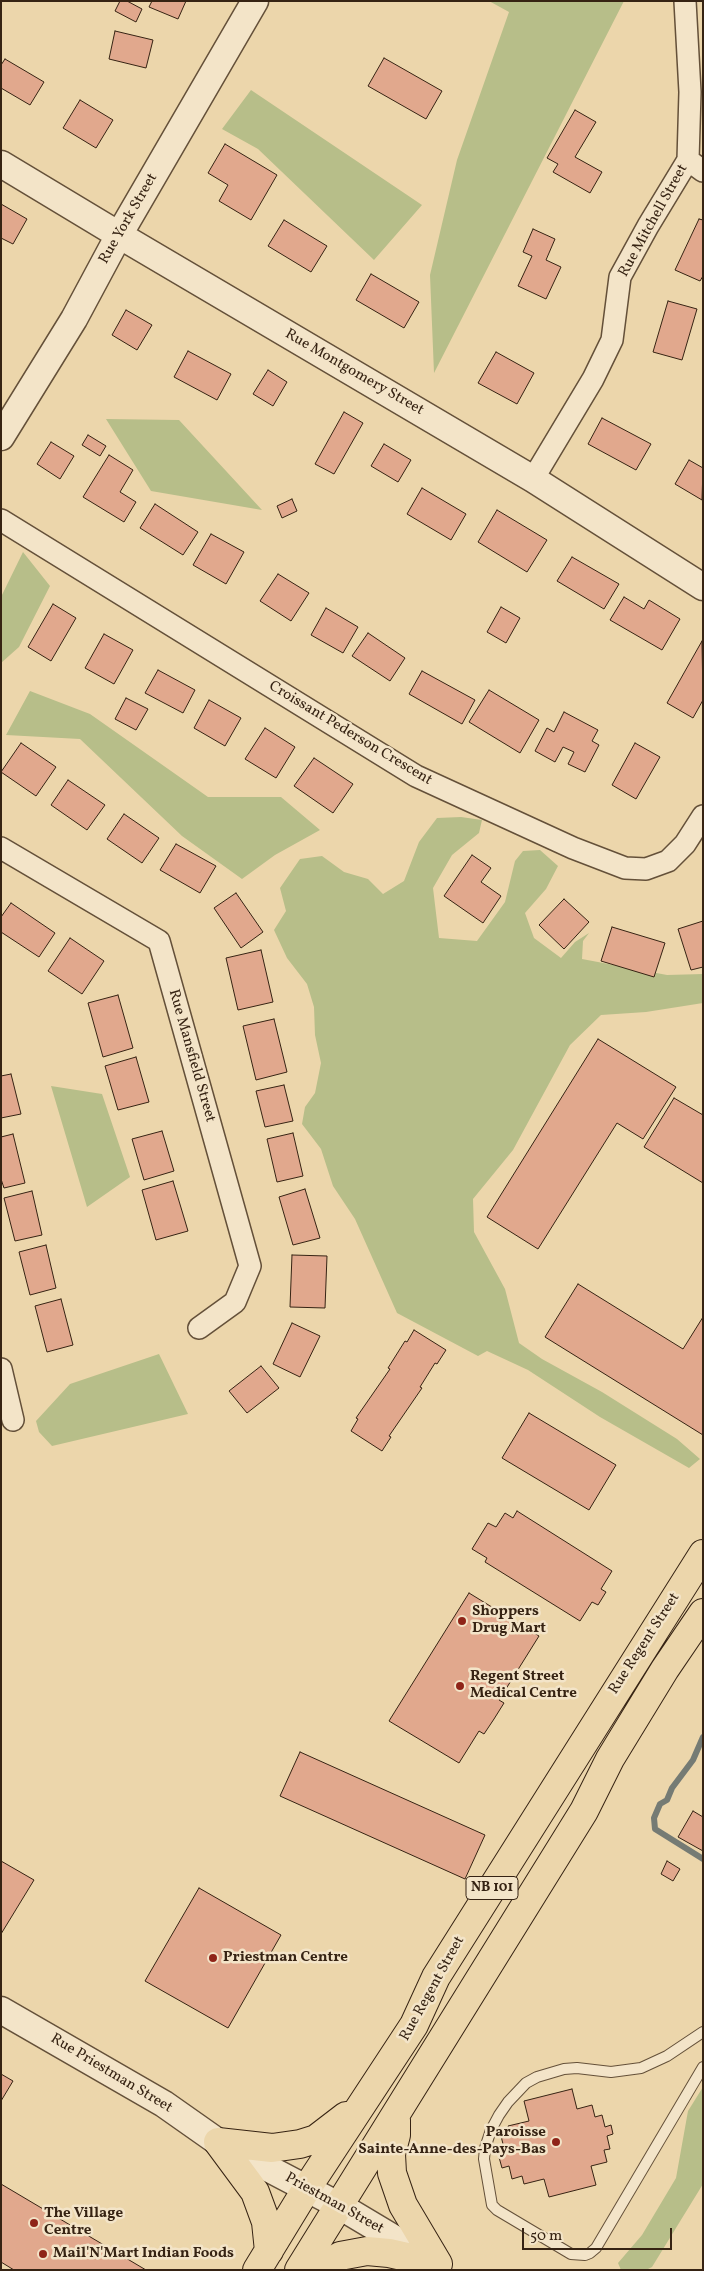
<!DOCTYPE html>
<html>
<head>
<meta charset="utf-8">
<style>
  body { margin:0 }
  #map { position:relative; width:704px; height:2271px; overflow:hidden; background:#ecd6ab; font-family:Vollkorn,serif }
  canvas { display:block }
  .frame { position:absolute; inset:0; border:2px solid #362313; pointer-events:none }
  .scale { position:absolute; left:522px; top:2228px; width:150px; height:22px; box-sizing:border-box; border:2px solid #362313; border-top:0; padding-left:6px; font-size:15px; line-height:18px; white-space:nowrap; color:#362313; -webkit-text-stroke:4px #f3e4c8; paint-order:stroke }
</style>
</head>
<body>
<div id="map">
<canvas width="704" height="2271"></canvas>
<div class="frame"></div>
<div class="scale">50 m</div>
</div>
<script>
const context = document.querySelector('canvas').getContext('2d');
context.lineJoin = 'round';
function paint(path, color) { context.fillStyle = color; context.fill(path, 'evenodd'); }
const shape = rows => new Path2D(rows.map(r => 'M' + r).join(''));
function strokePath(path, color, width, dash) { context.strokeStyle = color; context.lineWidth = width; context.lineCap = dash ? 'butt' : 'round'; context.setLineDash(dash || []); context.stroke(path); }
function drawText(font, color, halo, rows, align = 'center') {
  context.font = font + ' Vollkorn,serif'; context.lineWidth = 5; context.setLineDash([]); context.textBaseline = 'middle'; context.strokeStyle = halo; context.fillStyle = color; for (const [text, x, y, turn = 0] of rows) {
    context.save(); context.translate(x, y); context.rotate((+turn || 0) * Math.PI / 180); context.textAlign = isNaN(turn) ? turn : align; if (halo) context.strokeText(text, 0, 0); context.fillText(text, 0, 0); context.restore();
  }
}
const green = shape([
  [489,1,624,1,434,373,430,275,457,160,509,12],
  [251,90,422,205,374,260,258,149,222,129],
  [106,419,179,420,262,510,151,491],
  [23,552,50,586,19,647,1,663,1,597],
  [30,691,90,714,208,797,281,797,320,830,275,855,242,879,182,836,80,739,6,735],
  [461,817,482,820,479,833,452,855,433,888,439,938,477,941,505,902,515,861,523,851,540,850,558,866,546,889,525,913,534,938,561,958,575,942,589,933,583,941,582,959,667,975,703,974,703,1003,646,1012,601,1015,570,1045,513,1150,473,1199,474,1232,505,1289,519,1343,542,1359,602,1392,677,1439,700,1459,689,1468,600,1417,528,1370,487,1351,478,1356,397,1313,355,1219,333,1186,321,1149,302,1124,305,1107,315,1093,321,1063,315,1035,314,1007,307,984,287,958,274,930,286,911,280,888,300,859,322,856,344,872,368,879,383,894,404,881,419,842,437,818],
  [51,1086,102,1094,130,1177,87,1207],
  [159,1354,188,1414,52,1446,39,1432,36,1421,70,1384],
  [703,2087,703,2184,652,2267,646,2270,621,2270,618,2263,642,2235,676,2178,688,2111]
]);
const stream = shape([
  [703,1737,693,1760,672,1788,667,1800,660,1804,654,1818,655,1829,703,1859]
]);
const building = shape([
  [120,1,127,1,142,9,136,22,115,11,120,1],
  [152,1,186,1,178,19,149,7,152,1],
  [115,31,153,40,146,68,109,59,115,31],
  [384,58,442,91,426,119,368,86,384,58],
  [5,59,44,82,30,105,1,88,1,65,5,59],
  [80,100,113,120,96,148,63,128,80,100],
  [575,110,596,122,575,157,602,172,590,193,553,172,558,164,547,158,575,110],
  [225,144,277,175,251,220,219,201,228,185,208,173,225,144],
  [1,204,27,219,13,244,1,238,1,204],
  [699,219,703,220,703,276,700,281,675,270,699,219],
  [284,220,327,246,311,272,268,246,284,220],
  [533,229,555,239,546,260,561,267,546,299,518,286,532,256,523,252,533,229],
  [371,274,419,302,404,328,356,300,371,274],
  [668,301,697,309,682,360,653,352,668,301],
  [126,310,152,325,137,350,112,335,126,310],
  [188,351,231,374,217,400,174,377,188,351],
  [496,352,534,373,517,404,478,383,496,352],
  [268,370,287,382,273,406,253,394,268,370],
  [344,412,363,423,334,474,315,464,344,412],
  [602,418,651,444,636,470,588,444,602,418],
  [88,435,106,446,100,456,82,445,88,435],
  [51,442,74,456,60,479,37,464,51,442],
  [384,444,411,460,398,482,371,466,384,444],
  [109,455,133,470,120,492,136,502,124,522,83,497,109,455],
  [689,460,703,468,702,500,675,484,689,460],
  [422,488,466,514,451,540,407,514,422,488],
  [292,499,297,511,282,518,277,506,292,499],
  [155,504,198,532,183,555,140,528,155,504],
  [497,510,547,540,527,572,478,542,497,510],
  [211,534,244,552,226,584,193,565,211,534],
  [572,557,619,584,604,609,557,581,572,557],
  [278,574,309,593,291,621,260,601,278,574],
  [624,597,644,609,649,600,680,619,662,650,610,620,624,597],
  [53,604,76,618,51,661,28,647,53,604],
  [501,607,520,618,506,643,487,632,501,607],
  [326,608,358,627,343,653,311,635,326,608],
  [368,633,405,658,390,681,352,656,368,633],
  [104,634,133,650,114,684,85,668,104,634],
  [702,641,703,700,693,718,667,703,702,641],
  [158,670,195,690,183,713,145,693,158,670],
  [422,671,475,700,462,724,409,694,422,671],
  [489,690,539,720,520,753,469,722,489,690],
  [126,698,148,709,136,730,115,719,126,698],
  [209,700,241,718,225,746,194,728,209,700],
  [564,712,598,730,592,741,599,745,585,772,568,764,574,752,563,747,555,762,535,751,547,728,554,732,564,712],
  [265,728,295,747,276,778,245,759,265,728],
  [21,743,56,767,36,796,1,772,21,743],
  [635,743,660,757,636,799,612,785,635,743],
  [314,758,353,784,333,813,294,786,314,758],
  [68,780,105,805,87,830,51,805,68,780],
  [124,814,159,838,142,863,107,839,124,814],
  [176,844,216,866,200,893,160,870,176,844],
  [472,855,491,868,481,882,501,896,483,923,444,896,472,855],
  [236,893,263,932,241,948,214,908,236,893],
  [564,899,589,922,564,949,539,925,564,899],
  [11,903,55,933,39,957,1,932,1,917,11,903],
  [703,921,703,967,691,970,678,929,703,921],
  [612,927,665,943,654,977,601,961,612,927],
  [70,938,104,961,82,994,48,971,70,938],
  [261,950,273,1002,238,1010,226,958,261,950],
  [118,995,133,1048,103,1057,88,1003,118,995],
  [274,1019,287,1072,256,1080,243,1026,274,1019],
  [598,1039,676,1087,643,1139,617,1123,538,1249,487,1217,598,1039],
  [136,1057,149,1102,118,1110,105,1066,136,1057],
  [11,1074,21,1114,1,1118,1,1076,11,1074],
  [284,1085,293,1121,265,1127,256,1091,284,1085],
  [674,1098,703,1115,703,1183,644,1147,674,1098],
  [162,1131,174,1171,144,1180,132,1139,162,1131],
  [293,1133,303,1176,277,1182,267,1139,293,1133],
  [13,1134,25,1183,4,1188,1,1179,1,1137,13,1134],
  [173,1181,188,1231,156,1240,142,1190,173,1181],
  [305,1189,320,1238,293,1245,279,1197,305,1189],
  [32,1191,42,1235,15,1241,4,1198,32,1191],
  [46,1245,56,1288,30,1295,19,1252,46,1245],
  [292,1255,327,1256,325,1308,290,1307,292,1255],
  [578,1284,683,1349,703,1317,703,1435,545,1337,578,1284],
  [61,1299,73,1345,47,1352,35,1306,61,1299],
  [292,1323,320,1336,300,1377,273,1364,292,1323],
  [414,1330,446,1350,437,1364,435,1363,420,1387,422,1388,389,1436,391,1437,382,1451,351,1431,358,1419,356,1418,390,1369,388,1368,405,1341,407,1342,414,1330],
  [261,1366,279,1388,247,1413,229,1391,261,1366],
  [529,1413,616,1465,589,1510,502,1458,529,1413],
  [517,1511,612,1571,601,1589,606,1592,598,1605,592,1602,580,1621,485,1562,487,1558,472,1549,488,1523,496,1527,505,1513,513,1518,517,1511],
  [469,1593,539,1636,499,1700,504,1703,494,1719,484,1734,479,1731,459,1763,389,1721,469,1593],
  [300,1752,485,1835,465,1879,280,1796,300,1752],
  [693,1811,703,1817,703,1851,678,1837,693,1811],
  [1,1861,34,1880,1,1934,1,1861],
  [667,1861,680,1869,673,1881,661,1874,667,1861],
  [199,1888,281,1935,228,2028,145,1981,199,1888],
  [1,2074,13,2081,1,2101,1,2074],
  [572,2089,577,2109,592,2105,595,2117,602,2115,605,2127,611,2125,613,2134,607,2136,610,2149,604,2150,607,2162,591,2166,596,2185,549,2197,544,2179,524,2184,522,2176,512,2179,509,2166,502,2168,497,2150,504,2148,501,2136,510,2133,508,2126,529,2121,524,2101,572,2089],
  [1,2184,146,2270,14,2270,1,2262,1,2184]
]);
const service = shape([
  [703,2032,667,2056,641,2068,611,2072,577,2068,564,2069,537,2077,526,2083,508,2102,499,2115,491,2130,485,2148,484,2159,492,2205,497,2210,571,2254,585,2255,590,2253,596,2248,703,2067]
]);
const minor = shape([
  [688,160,703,171],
  [533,479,593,379,612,340,620,277,648,226,688,160,690,92,685,1],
  [1,520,416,776,573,848,625,868,646,869,668,861,685,844,703,816],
  [1,848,159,941,250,1266,235,1302,199,1328],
  [1,1369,13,1420]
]);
const tertiary = shape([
  [1,164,119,235,533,479,703,587],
  [1,437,74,319,119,235,255,1],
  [1,2010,164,2104,218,2142,338,2205,430,2260]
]);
const primary = shape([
  [396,2120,396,2135,391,2154,392,2173,403,2205,438,2264],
  [218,2142,272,2148,300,2144,316,2139,346,2116],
  [218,2142,255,2192,266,2222,269,2251],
  [257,2270,307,2188,414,2025,436,1977,703,1554],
  [299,2270,584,1811,610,1759,665,1669,703,1613],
  [321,2270,340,2256,367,2251,389,2253,438,2264]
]);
const markers = [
  [462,1621,5,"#8f2418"],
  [460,1686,5,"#8f2418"],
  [213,1958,5,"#8f2418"],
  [556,2142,5,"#8f2418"],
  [34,2223,5,"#8f2418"],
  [43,2254,5,"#8f2418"]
];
const shields = [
  [492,1888,52]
];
const shieldNames = [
  ["NB 101",492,1888]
];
const streetNames = [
  ["Rue York Street",129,219,-60],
  ["Rue Mitchell Street",654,221,-61],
  ["Rue Montgomery Street",354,373,30],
  ["Croissant Pederson Crescent",350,734,31],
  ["Rue Mansfield Street",191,1056,74],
  ["Rue Regent Street",645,1644,-57],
  ["Rue Regent Street",433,1989,-61],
  ["Rue Priestman Street",111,2074,31],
  ["Priestman Street",334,2204,29]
];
const poiNames = [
  ["Shoppers",472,1612],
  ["Drug Mart",472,1629],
  ["Regent Street",470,1677],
  ["Medical Centre",470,1694],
  ["Priestman Centre",223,1958],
  ["Paroisse",546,2133,"right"],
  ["Sainte-Anne-des-Pays-Bas",546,2150,"right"],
  ["The Village",44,2214],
  ["Centre",44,2231],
  ["Mail'N'Mart Indian Foods",53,2254]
];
paint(green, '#b7be89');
strokePath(stream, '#757b74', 6);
paint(building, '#e1a88d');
strokePath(building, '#362313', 1);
strokePath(service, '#645039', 12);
strokePath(minor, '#645039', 24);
strokePath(tertiary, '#645039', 29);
strokePath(primary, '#362313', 30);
strokePath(service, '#f3e4c8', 10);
strokePath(minor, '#f3e4c8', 21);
strokePath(tertiary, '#f3e4c8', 26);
strokePath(primary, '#ecd6ab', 28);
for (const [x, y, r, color] of markers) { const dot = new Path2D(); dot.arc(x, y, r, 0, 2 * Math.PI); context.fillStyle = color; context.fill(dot); strokePath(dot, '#f3e4c8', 2); }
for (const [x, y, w] of shields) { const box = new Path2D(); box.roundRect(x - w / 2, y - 11.5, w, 23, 4); context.fillStyle = '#f3e4c8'; context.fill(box); strokePath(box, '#362313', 1); }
drawText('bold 14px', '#362313', null, shieldNames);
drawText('15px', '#362313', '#f3e4c8', streetNames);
drawText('bold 15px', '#362313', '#f3e4c8', poiNames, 'left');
</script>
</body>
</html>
